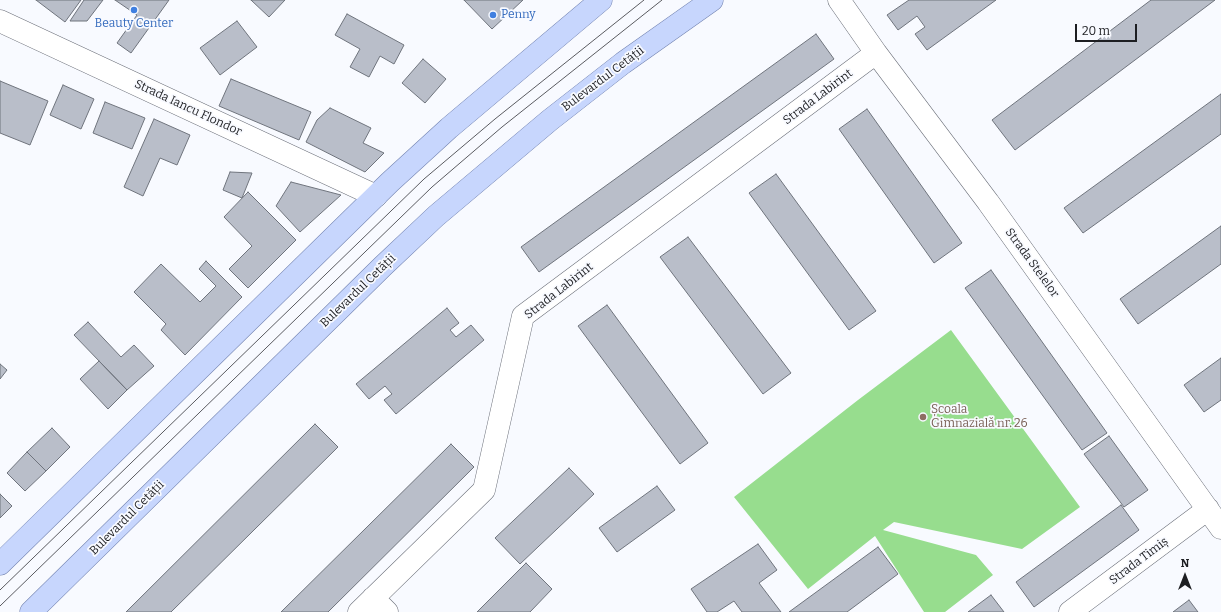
<!DOCTYPE html>
<html>
<head>
<meta charset="utf-8">
<style>
  body { margin:0 }
  #map { position:relative; width:1221px; height:612px; overflow:hidden; background:#f8faff; font-family:Bitter,serif }
  canvas { display:block }
  .north { position:absolute; left:1165px; top:556px; width:40px; height:40px; -webkit-text-stroke:3px #f8faff; paint-order:stroke; rotate:0deg; font-size:11px; font-weight:700; line-height:16px; text-align:center; color:#1d1e22 }
  .north::after { content:''; display:block; margin:auto; width:14px; height:18px; background:#1d1e22; clip-path:polygon(50% 0,100% 100%,50% 72%,0 100%) }
  .scale { position:absolute; left:1075px; top:24px; width:62px; height:18px; box-sizing:border-box; border:2px solid #1d1e22; border-top:0; padding-left:5px; font-size:12px; line-height:14px; white-space:nowrap; color:#1d1e22; -webkit-text-stroke:3px #f8faff; paint-order:stroke }
</style>
</head>
<body>
<div id="map">
<canvas width="1221" height="612"></canvas>
<div class="north">N</div>
<div class="scale">20 m</div>
</div>
<script>
const context = document.querySelector('canvas').getContext('2d');
context.lineJoin = 'round';
function paint(path, color) { context.fillStyle = color; context.fill(path, 'evenodd'); }
const shape = rows => new Path2D(rows.map(r => 'M' + r).join(''));
function strokePath(path, color, width, dash) { context.strokeStyle = color; context.lineWidth = width; context.lineCap = dash ? 'butt' : 'round'; context.setLineDash(dash || []); context.stroke(path); }
function drawText(font, color, halo, rows, align = 'center') {
  context.font = font + ' Bitter,serif'; context.lineWidth = 3.5; context.setLineDash([]); context.textBaseline = 'middle'; context.strokeStyle = halo; context.fillStyle = color; for (const [text, x, y, turn = 0] of rows) {
    context.save(); context.translate(x, y); context.rotate((+turn || 0) * Math.PI / 180); context.textAlign = isNaN(turn) ? turn : align; if (halo) context.strokeText(text, 0, 0); context.fillText(text, 0, 0); context.restore();
  }
}
const green = shape([
  [951,330,1080,507,1022,549,894,522,883,530,976,555,993,575,945,612,924,612,875,536,808,589,734,497,858,400]
]);
const building = shape([
  [36,0,81,0,65,22,36,0],
  [84,0,103,0,87,21,70,21,84,0],
  [115,0,169,0,131,53,117,43,137,15,115,0],
  [251,0,285,0,269,17,251,0],
  [464,0,523,0,492,29,464,0],
  [909,0,996,0,927,50,915,34,925,27,917,16,898,30,887,15,909,0],
  [1151,0,1215,0,1015,150,992,120,1151,0],
  [347,14,404,45,394,64,380,56,369,77,350,67,360,49,335,35,347,14],
  [237,21,257,47,220,75,200,48,237,21],
  [816,34,834,59,539,272,521,247,816,34],
  [423,59,446,79,425,103,402,83,423,59],
  [231,79,311,112,299,140,219,106,231,79],
  [0,81,48,101,30,145,0,133,0,81],
  [63,85,94,99,81,129,50,115,63,85],
  [1221,94,1221,134,1083,233,1064,208,1221,94],
  [105,102,145,118,132,149,93,133,105,102],
  [330,108,371,128,363,143,384,153,365,172,306,142,317,120,330,108],
  [867,109,962,243,934,263,839,129,867,109],
  [154,119,190,135,177,165,160,158,143,196,124,187,154,119],
  [230,172,252,173,242,198,223,190,230,172],
  [776,174,876,311,849,330,749,193,776,174],
  [291,182,341,195,300,232,276,206,291,182],
  [248,192,296,240,248,288,229,269,252,246,224,217,248,192],
  [1221,226,1221,264,1138,324,1120,299,1221,226],
  [688,237,791,373,763,394,660,257,688,237],
  [206,261,242,297,185,355,161,330,166,324,134,292,161,264,200,302,216,286,199,269,206,261],
  [991,270,1107,433,1082,450,965,288,991,270],
  [607,305,708,443,680,464,578,326,607,305],
  [447,308,459,323,450,330,456,337,471,325,484,340,396,414,384,400,392,394,385,386,369,399,356,384,447,308],
  [88,322,121,357,134,345,154,366,127,390,74,335,88,322],
  [1221,358,1221,400,1204,412,1184,385,1221,358],
  [99,361,127,390,108,409,80,379,99,361],
  [0,364,7,370,0,379,0,364],
  [315,424,338,447,171,612,126,612,315,424],
  [52,428,70,447,46,471,27,452,52,428],
  [1109,436,1148,490,1124,507,1084,454,1109,436],
  [451,444,474,467,328,612,281,612,451,444],
  [27,452,46,471,25,491,7,473,27,452],
  [569,468,594,494,520,564,495,538,569,468],
  [657,486,675,510,617,552,599,528,657,486],
  [0,494,12,506,0,518,0,494],
  [1121,505,1139,530,1034,607,1016,582,1121,505],
  [758,544,777,570,759,583,781,612,742,612,734,601,717,612,707,612,691,589,758,544],
  [878,547,898,574,847,612,789,612,878,547],
  [526,563,552,589,530,612,477,612,526,563],
  [991,595,1004,612,968,612,991,595],
  [1189,600,1198,612,1173,612,1189,600]
]);
const minor = shape([
  [839,0,876,53,988,202,1221,528],
  [0,21,376,196],
  [373,598,387,612],
  [359,612,484,490,523,316,876,53],
  [1070,612,1208,509]
]);
const major = shape([
  [0,564,390,182,449,128,601,0],
  [31,612,383,266,436,216,550,120,623,63,712,0]
]);
const tram = shape([
  [0,590,424,179,495,119,644,0],
  [0,606,432,187,502,127,662,0]
]);
const markers = [
  [134,10,4,"#3f7fe0"],
  [493,15,4,"#3f7fe0"],
  [923,417,4,"#8d6e63"]
];
const shopNames = [
  ["Penny",501,15],
  ["Beauty Center",134,24,"center"]
];
const streetNames = [
  ["Bulevardul Cetății",603,79,-37],
  ["Strada Labirint",818,97,-37],
  ["Strada Iancu Flondor",188,108,25],
  ["Strada Stelelor",1032,263,54],
  ["Bulevardul Cetății",358,291,-44],
  ["Strada Labirint",559,291,-38],
  ["Bulevardul Cetății",127,518,-45],
  ["Strada Timiș",1139,561,-37]
];
const educationNames = [
  ["Școala",931,410],
  ["Gimnazială nr. 26",931,424]
];
paint(green, '#97dd8e');
paint(building, '#b9bec9');
strokePath(building, '#6f747d', 1);
strokePath(minor, '#6b6f79', 23);
strokePath(major, '#7383b0', 23);
strokePath(minor, '#fff', 22);
strokePath(major, '#c7d6fd', 22);
strokePath(tram, '#5a5b60', 1);
for (const [x, y, r, color] of markers) { const dot = new Path2D(); dot.arc(x, y, r, 0, 2 * Math.PI); context.fillStyle = color; context.fill(dot); strokePath(dot, '#f8faff', 1.5); }
drawText('12px', '#366cbe', '#f8faff', shopNames, 'left');
drawText('12px', '#1d1e22', '#f8faff', streetNames);
drawText('12px', '#785e54', '#f8faff', educationNames, 'left');
</script>
</body>
</html>
